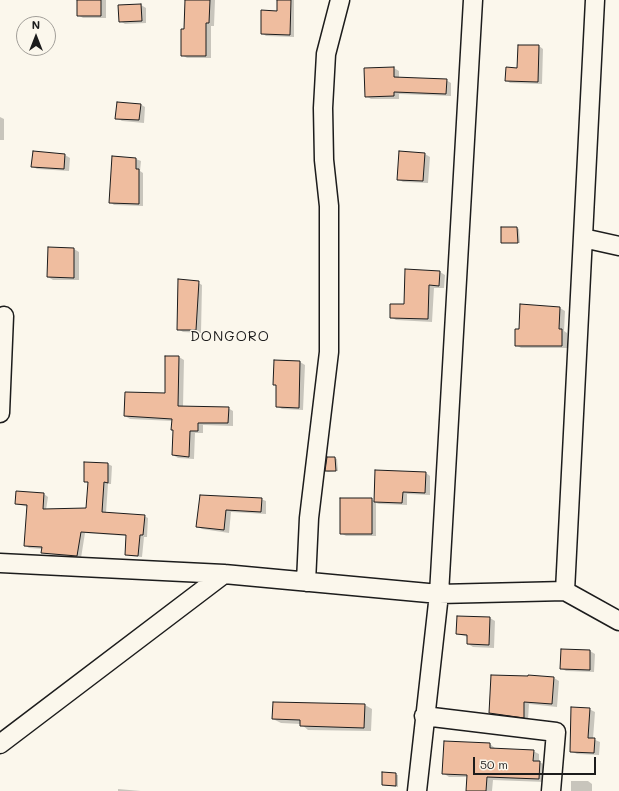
<!DOCTYPE html>
<html>
<head>
<meta charset="utf-8">
<style>
  body { margin:0 }
  #map { position:relative; width:619px; height:791px; overflow:hidden; background:#fbf7ec; font-family:Mali,sans-serif }
  canvas { display:block }
  .north { position:absolute; left:16px; top:16px; width:40px; height:40px; box-sizing:border-box; background:#fbf7ec; border:1px solid #a29f99; border-radius:50%; rotate:0deg; font-size:11px; font-weight:700; line-height:16px; text-align:center; color:#1c1c1c }
  .north::after { content:''; display:block; margin:auto; width:14px; height:18px; background:#1c1c1c; clip-path:polygon(50% 0,100% 100%,50% 72%,0 100%) }
  .scale { position:absolute; left:473px; top:757px; width:123px; height:18px; box-sizing:border-box; border:2px solid #1c1c1c; border-top:0; padding-left:5px; font-size:12px; line-height:14px; white-space:nowrap; color:#1c1c1c; -webkit-text-stroke:3px #fbf7ec; paint-order:stroke }
</style>
</head>
<body>
<div id="map">
<canvas width="619" height="791"></canvas>
<div class="north">N</div>
<div class="scale">50 m</div>
</div>
<script>
const context = document.querySelector('canvas').getContext('2d');
context.lineJoin = 'round';
function paint(path, color) { context.fillStyle = color; context.fill(path, 'evenodd'); }
const shape = rows => new Path2D(rows.map(r => 'M' + r).join(''));
function strokePath(path, color, width, dash) { context.strokeStyle = color; context.lineWidth = width; context.lineCap = dash ? 'butt' : 'round'; context.setLineDash(dash || []); context.stroke(path); }
function drawText(font, color, halo, rows, align = 'center') {
  context.font = font + ' Mali,sans-serif'; context.lineWidth = 3; context.setLineDash([]); context.textBaseline = 'middle'; context.strokeStyle = halo; context.fillStyle = color; for (const [text, x, y, turn = 0] of rows) {
    context.save(); context.translate(x, y); context.rotate((+turn || 0) * Math.PI / 180); context.textAlign = isNaN(turn) ? turn : align; if (halo) context.strokeText(text, 0, 0); context.fillText(text, 0, 0); context.restore();
  }
}
const shadow = shape([
  [78,0,106,0,106,18,83,18,78,15],
  [186,0,215,0,214,26,211,26,211,58,187,58,182,55],
  [278,0,294,0,294,37,266,36,262,33,278,12],
  [141,5,146,8,146,23,125,24,120,21],
  [539,46,543,49,542,84,510,83,506,80],
  [394,68,399,71,399,79,446,80,451,83,451,96,399,94,399,99,371,99,366,96],
  [140,104,145,107,144,123,122,121,117,118],
  [0,117,4,119,4,140,0,140],
  [425,154,430,157,428,183,403,182,398,179],
  [65,155,70,158,69,171,37,169,32,166],
  [113,157,136,159,141,161,140,171,143,173,143,206,114,205,110,202],
  [517,228,519,229,520,243,502,243],
  [48,248,74,249,79,252,79,280,53,280,48,277],
  [406,270,440,272,445,275,444,288,434,288,432,322,396,320,391,317,405,305],
  [197,282,202,285,201,333,183,332,178,329],
  [521,305,560,308,565,311,564,331,567,333,567,348,521,348,516,345,520,330],
  [166,357,179,357,184,360,183,407,228,408,233,411,233,426,203,425,203,433,195,433,194,459,178,458,173,455,174,431,172,430,173,421,130,419,125,416,166,394],
  [300,362,305,365,303,410,282,409,277,406],
  [335,458,337,459,338,471,328,472,326,471],
  [108,464,112,466,111,484,108,484,106,513,144,516,148,518,147,537,144,537,142,557,130,556,126,554,127,536,85,533,81,558,46,554,42,552,43,549,29,548,25,545,28,507,16,504,44,494,48,497,46,510,87,509,89,483,85,481],
  [426,473,430,476,430,495,407,494,407,505,379,504,376,503,376,536,346,536,341,533,371,499,375,501],
  [201,496,261,499,266,501,266,514,231,512,229,533,202,529,197,526],
  [490,618,495,621,494,648,473,647,468,644,468,637,457,634],
  [562,650,590,651,595,654,594,672,566,671,561,668],
  [554,678,559,681,557,707,529,704,528,720,495,716,490,713],
  [365,705,372,709,371,731,308,730,301,724,281,723,273,719],
  [589,709,595,712,593,739,600,742,599,755,577,754,571,751],
  [490,744,496,749,533,751,539,754,539,762,546,765,545,782,493,780,492,791,467,791,468,777,449,777,443,773],
  [383,773,398,775,398,787,383,785],
  [571,781,588,781,592,784,592,791,571,791],
  [118,789,141,791,118,791]
]);
const building = shape([
  [77,0,101,0,101,16,77,16,77,0],
  [185,0,210,0,209,23,206,23,206,56,181,56,181,29,184,29,185,0],
  [277,0,291,0,290,35,261,34,261,10,277,11,277,0],
  [141,4,142,21,119,22,118,5,141,4],
  [518,45,539,45,538,82,505,81,506,67,517,68,518,45],
  [394,67,394,77,447,79,446,94,394,92,394,96,365,97,364,68,394,67],
  [117,102,141,104,139,120,115,119,117,102],
  [33,151,65,154,64,169,31,167,33,151],
  [399,151,425,153,423,181,397,180,399,151],
  [112,156,136,158,136,169,139,169,139,204,109,203,112,156],
  [501,227,517,227,518,243,501,243,501,227],
  [48,247,74,248,74,278,47,277,48,247],
  [405,269,440,271,439,286,429,285,428,319,390,318,390,304,404,304,405,269],
  [178,279,199,281,196,330,177,330,178,279],
  [520,304,560,307,559,329,562,329,562,346,515,346,515,329,519,329,520,304],
  [165,356,179,356,178,406,229,407,228,423,198,423,198,431,190,431,189,457,172,455,173,430,171,430,172,419,124,416,125,392,165,393,165,356],
  [274,360,300,361,299,408,276,407,276,385,273,385,274,360],
  [327,457,335,457,336,471,325,471,327,457],
  [84,462,108,463,108,483,104,482,102,512,145,515,143,535,140,535,138,556,125,555,126,535,81,532,77,556,41,553,42,547,24,546,27,505,15,504,16,491,44,493,43,509,86,508,88,482,84,482,84,462],
  [375,470,426,472,425,493,403,492,402,503,374,502,375,470],
  [200,495,262,498,261,512,226,510,224,530,196,527,200,495],
  [340,498,372,498,372,534,340,534,340,498],
  [457,616,490,617,489,645,467,644,467,635,456,634,457,616],
  [561,649,590,650,590,670,560,669,561,649],
  [491,675,528,676,528,675,554,677,552,704,524,702,524,718,489,713,491,675],
  [273,702,365,704,364,728,300,726,300,720,272,719,273,702],
  [571,707,590,708,588,738,595,738,594,753,570,752,571,707],
  [444,741,490,743,490,748,534,750,533,761,540,761,539,779,487,777,486,791,466,791,467,775,442,774,444,741],
  [382,772,396,773,396,786,382,785,382,772]
]);
const street = shape([
  [583,238,619,246],
  [0,413,4,316],
  [0,563,224,574,439,594,565,591,595,0],
  [306,582,309,518,329,352,329,206,324,160,323,108,326,54,340,0],
  [565,591,619,621],
  [424,716,556,732,551,791],
  [0,744,224,574],
  [417,791,439,594,473,0]
]);
const quarterNames = [
  ["DONGORO",230,337]
];
paint(shadow, '#0003');
paint(building, '#efbd9f');
strokePath(building, '#1c1c1c', 1);
strokePath(street, '#1c1c1c', 21);
strokePath(street, '#fbf7ec', 18);
context.letterSpacing = '1px';
drawText('14px', '#1c1c1c', '#fbf7ec', quarterNames);
context.letterSpacing = '0px';
</script>
</body>
</html>
